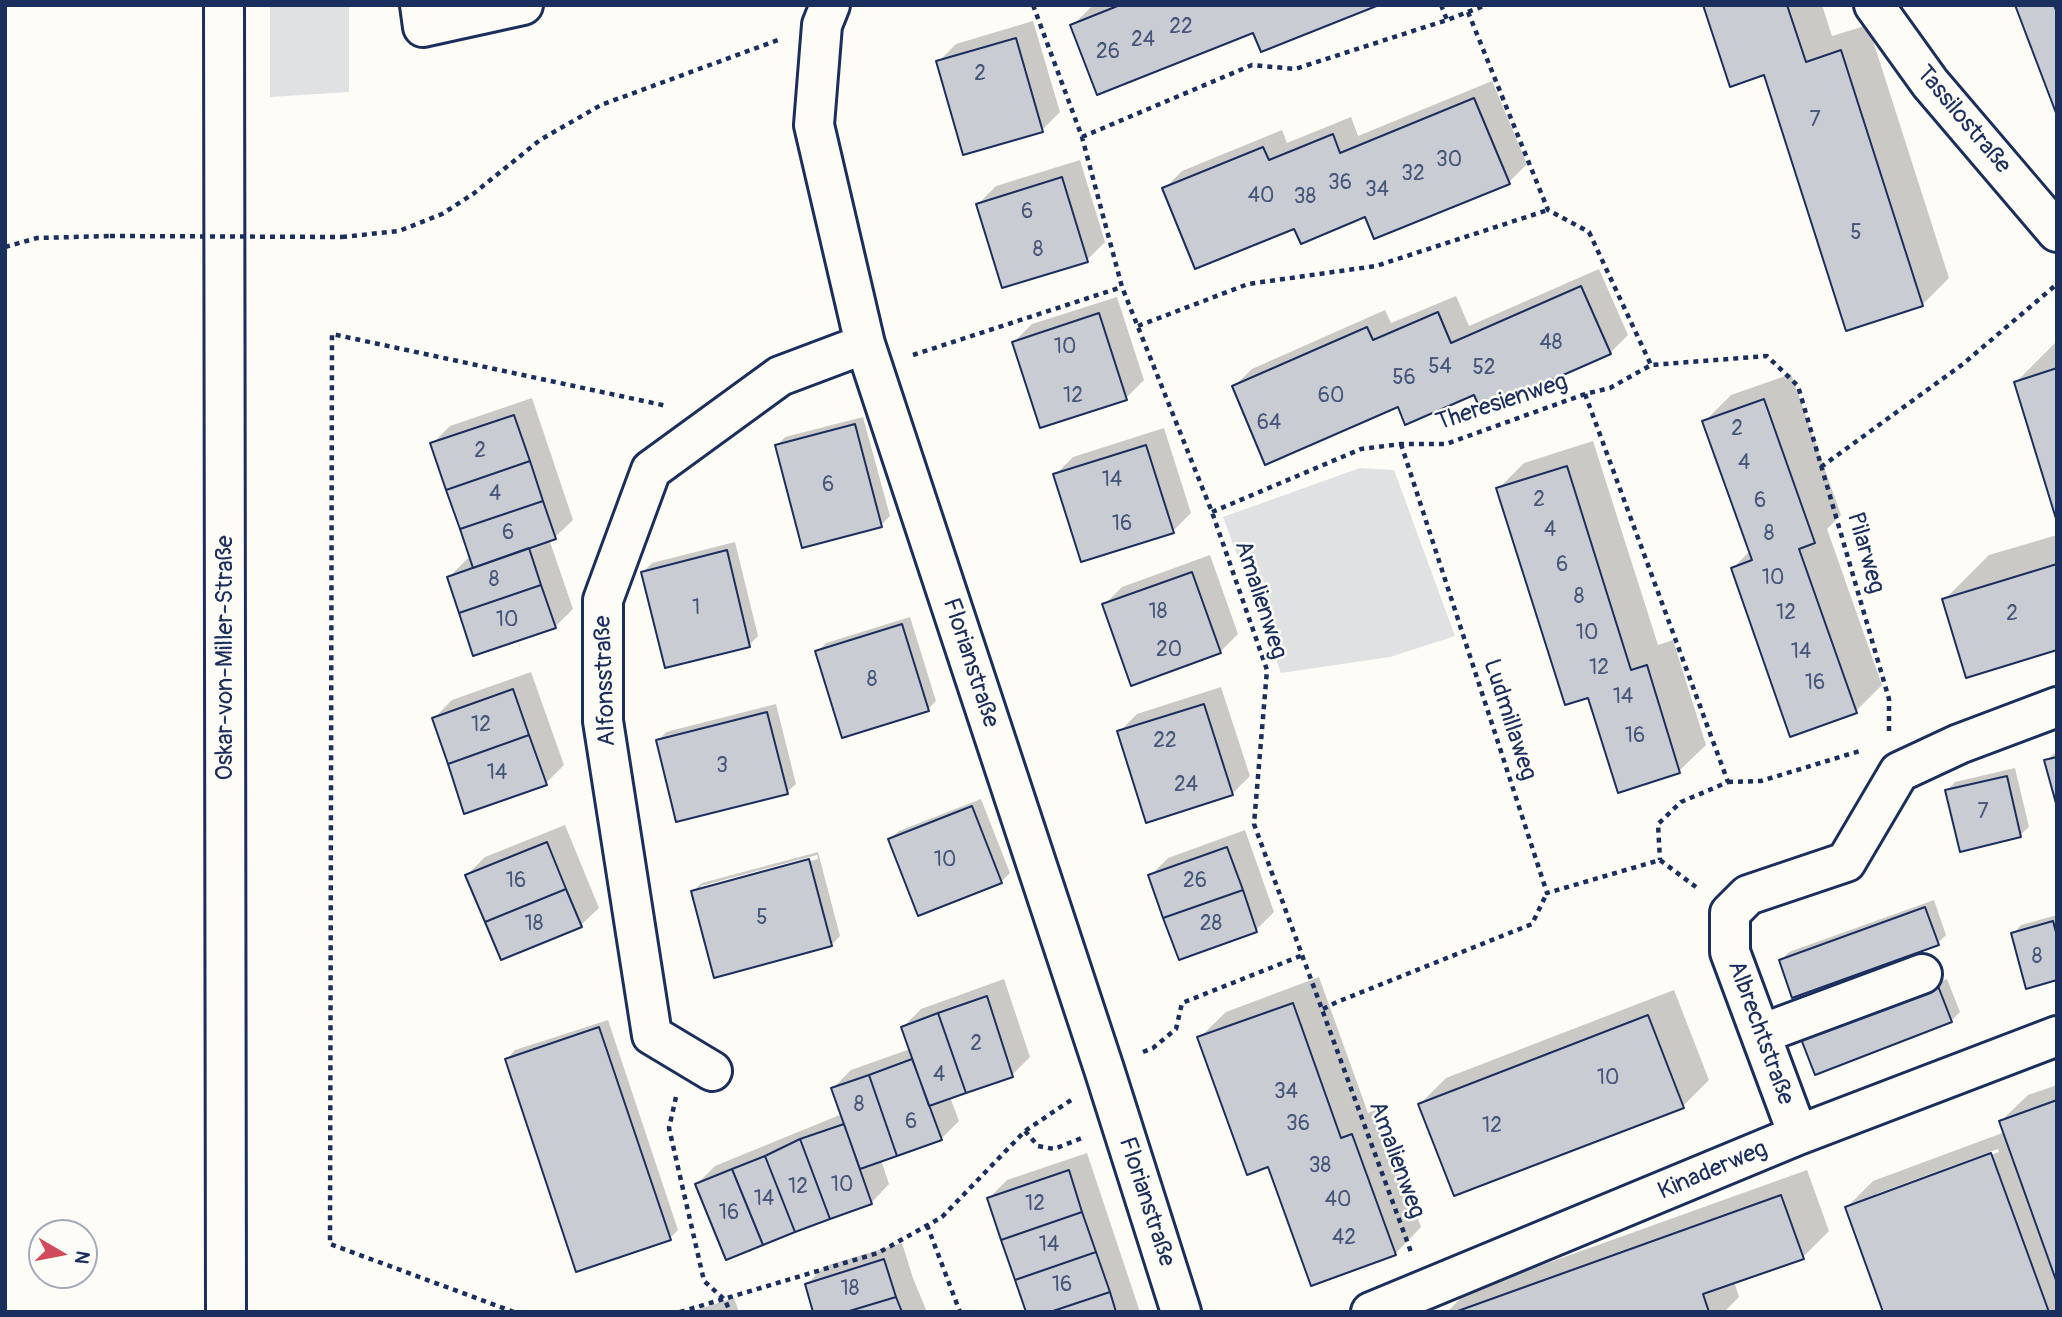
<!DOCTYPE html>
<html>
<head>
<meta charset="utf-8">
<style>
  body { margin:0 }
  #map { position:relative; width:2062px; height:1317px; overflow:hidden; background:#fdfcf7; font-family:Pangolin,sans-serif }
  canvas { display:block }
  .frame { position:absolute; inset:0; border:7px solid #1b2f5e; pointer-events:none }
  .north { position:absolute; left:28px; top:1219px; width:70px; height:70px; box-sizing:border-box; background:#fdfcf7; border:2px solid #a3aaba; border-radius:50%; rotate:100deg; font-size:19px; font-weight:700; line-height:28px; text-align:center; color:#1b2f5e }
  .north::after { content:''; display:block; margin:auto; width:24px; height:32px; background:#d1495b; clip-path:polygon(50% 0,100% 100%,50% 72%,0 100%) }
</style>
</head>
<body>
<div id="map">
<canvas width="2062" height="1317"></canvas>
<div class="frame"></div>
<div class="north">N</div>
</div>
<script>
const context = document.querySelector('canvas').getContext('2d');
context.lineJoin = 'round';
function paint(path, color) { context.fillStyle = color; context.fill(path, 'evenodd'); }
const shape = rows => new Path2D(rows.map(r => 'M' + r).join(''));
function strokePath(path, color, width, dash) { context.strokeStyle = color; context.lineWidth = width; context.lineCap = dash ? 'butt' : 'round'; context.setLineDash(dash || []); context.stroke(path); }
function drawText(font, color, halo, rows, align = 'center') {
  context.font = font + ' Pangolin,sans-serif'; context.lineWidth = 5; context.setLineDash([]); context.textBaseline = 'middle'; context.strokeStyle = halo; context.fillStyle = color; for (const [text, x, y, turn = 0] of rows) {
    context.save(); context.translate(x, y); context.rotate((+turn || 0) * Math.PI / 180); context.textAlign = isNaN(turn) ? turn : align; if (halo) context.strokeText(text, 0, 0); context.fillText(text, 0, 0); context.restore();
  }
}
const green = shape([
  [270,5,349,5,349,92,270,97],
  [1360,468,1394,470,1455,636,1390,657,1281,673,1223,517]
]);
const shadow = shape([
  [1096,5,1374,5,1254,30,1072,26,1090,8],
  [1705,5,1822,5,1832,36,1868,25,1949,278,1923,304,1847,329,1765,73],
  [2017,5,2057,5,2057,111],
  [1033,21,1060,112,1042,130,938,62,956,44],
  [1492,81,1527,164,1509,182,1366,215,1295,226,1164,189,1182,171,1282,130,1287,143,1351,117,1358,136],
  [1080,160,1105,242,1087,260,978,204,996,186],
  [1599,269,1628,335,1610,353,1475,393,1399,405,1234,386,1252,369,1385,310,1391,323,1456,296,1469,326],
  [1117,297,1144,380,1126,398,1014,342,1032,324],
  [2057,341,2057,516,2016,382],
  [1791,374,1841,515,1827,529,1882,685,1856,711,1733,568,1750,551,1704,422,1731,395],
  [532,398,573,520,555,537,549,539,573,609,555,627,449,577,467,559,472,558,432,444,450,426],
  [863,417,890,516,881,525,776,446,785,437],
  [1164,428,1191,513,1173,531,1055,475,1073,457],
  [1593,441,1658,645,1673,640,1706,745,1679,771,1589,696,1498,489,1524,463],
  [2057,535,2057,648,1944,600,1989,555],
  [735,542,758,636,749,645,643,572,652,563],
  [1210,555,1238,634,1220,652,1104,605,1122,587],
  [910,617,936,701,928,709,817,652,826,643],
  [531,672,564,765,546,783,434,718,452,700],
  [1221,687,1250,776,1232,794,1119,732,1137,714],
  [776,704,796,784,787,792,658,741,666,732],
  [2057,751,2057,800,2046,761],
  [2015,768,2029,827,2020,835,1947,791,1955,782],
  [981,799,1010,873,1001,882,890,839,899,831],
  [565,825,599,908,581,925,467,875,485,857],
  [1245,830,1274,912,1256,930,1150,876,1168,858],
  [818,852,840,936,831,945,693,891,702,883],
  [817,855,818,859,701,890,701,886],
  [1934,900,1946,935,1938,943,1781,960,1789,952],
  [2057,915,2057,978,2013,934,2021,925],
  [1319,977,1368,1113,1378,1109,1421,1227,1395,1254,1270,1165,1199,1038,1226,1012],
  [1004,979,1030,1057,1012,1075,950,1097,959,1121,941,1139,881,1160,889,1184,872,1202,794,1230,697,1184,715,1166,842,1114,833,1088,851,1070,910,1049,903,1027,921,1009],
  [1947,979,1960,1012,1951,1021,1812,1031],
  [1674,990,1709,1080,1683,1106,1420,1104,1446,1078],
  [608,1020,678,1230,670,1238,507,1059,515,1050],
  [2057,1085,2057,1312,1885,1312,1847,1207,1873,1181,2005,1132,2001,1121,2028,1095],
  [1998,1149,1999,1152,1876,1197,1876,1194],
  [1087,1153,1140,1312,1027,1312,989,1198,1007,1180],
  [1807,1170,1829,1231,1803,1257,1734,1281,1739,1297,1724,1312,1447,1312,1467,1292],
  [902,1243,913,1278,927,1312,815,1312,807,1284,825,1266],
  [734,1298,739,1312,690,1312]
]);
const building = shape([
  [1120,5,1379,5,1261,52,1253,33,1097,95,1070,25,1120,5],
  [1703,5,1787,5,1806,62,1841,50,1923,306,1846,331,1764,75,1730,87,1703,5],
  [2015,5,2054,5,2057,13,2056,113,2015,5],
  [1016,38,1043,132,963,155,936,61,1016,38],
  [1474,98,1510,184,1374,239,1365,217,1301,244,1294,229,1195,269,1162,188,1263,147,1269,160,1333,134,1340,153,1474,98],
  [1062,177,1088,262,1002,288,976,204,1062,177],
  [1581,286,1611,354,1481,411,1474,395,1405,425,1398,407,1265,465,1232,386,1367,327,1373,340,1438,312,1451,343,1581,286],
  [1099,313,1127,400,1040,428,1012,342,1099,313],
  [2057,368,2057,522,2014,382,2057,368],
  [1764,399,1815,543,1799,549,1857,713,1790,737,1731,568,1752,560,1702,421,1764,399],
  [514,415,530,461,446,490,430,443,514,415],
  [855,424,882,527,802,548,775,445,855,424],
  [1146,445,1174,533,1081,562,1053,474,1146,445],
  [530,461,543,501,460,529,446,490,530,461],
  [1567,466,1631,670,1647,665,1680,773,1618,793,1588,698,1565,705,1496,488,1567,466],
  [543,501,556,539,473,568,460,529,543,501],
  [529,548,541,585,459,613,447,577,529,548],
  [727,550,750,647,665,668,641,572,727,550],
  [2057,564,2057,650,1966,678,1942,599,2057,564],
  [1192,572,1221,653,1131,686,1102,604,1192,572],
  [541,585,556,628,473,656,459,613,541,585],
  [902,624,929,711,842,738,815,651,902,624],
  [513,689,529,735,448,764,432,718,513,689],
  [1204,704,1233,795,1146,823,1117,731,1204,704],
  [767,712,788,794,676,822,656,740,767,712],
  [529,735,547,785,464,814,448,764,529,735],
  [2057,757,2057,807,2044,760,2057,757],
  [2007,776,2021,837,1960,852,1945,790,2007,776],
  [972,806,1002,883,918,916,888,839,972,806],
  [547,842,566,889,485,922,465,875,547,842],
  [1227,847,1243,890,1163,918,1148,875,1227,847],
  [809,859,832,946,714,978,691,891,809,859],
  [566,889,582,927,501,960,485,922,566,889],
  [1243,890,1257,932,1179,960,1163,918,1243,890],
  [1925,907,1939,945,1792,998,1779,960,1925,907],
  [2053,921,2057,936,2057,980,2026,989,2011,933,2053,921],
  [1938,986,1952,1022,1815,1075,1801,1039,1938,986],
  [987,996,1013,1077,966,1093,938,1013,987,996],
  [1293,1003,1341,1138,1352,1134,1396,1255,1311,1286,1268,1167,1247,1175,1197,1037,1293,1003],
  [938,1013,966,1093,929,1106,901,1027,938,1013],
  [1648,1015,1684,1108,1454,1196,1418,1104,1648,1015],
  [599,1027,671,1240,576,1272,505,1059,599,1027],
  [912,1059,942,1140,897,1156,869,1075,912,1059],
  [869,1075,897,1156,860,1169,831,1088,869,1075],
  [2057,1100,2057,1283,1999,1121,2057,1100],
  [844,1124,872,1204,830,1219,800,1139,844,1124],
  [800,1139,830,1219,795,1232,765,1156,800,1139],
  [1991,1153,2049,1312,1883,1312,1845,1207,1991,1153],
  [765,1156,795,1232,763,1245,732,1169,765,1156],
  [732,1169,763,1245,726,1260,695,1184,732,1169],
  [1069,1170,1082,1212,1001,1240,987,1198,1069,1170],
  [1781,1195,1804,1259,1703,1294,1709,1312,1455,1312,1781,1195],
  [1082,1212,1096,1252,1015,1280,1001,1240,1082,1212],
  [1096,1252,1110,1292,1050,1312,1026,1312,1015,1280,1096,1252],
  [884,1259,896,1297,846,1312,813,1312,805,1284,884,1259],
  [1110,1292,1116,1312,1050,1312,1110,1292],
  [896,1297,902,1312,846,1312,896,1297]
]);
const path = shape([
  [1033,5,1082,137,1122,287,1212,512,1267,670,1254,824,1411,1252],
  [1441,5,1447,20],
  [1468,12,1548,210,1589,232,1651,365],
  [1082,137,1252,65,1295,69,1447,20,1486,5],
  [342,237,399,231,442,214,473,194,540,140,601,105,778,40],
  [5,247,37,238,110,236],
  [1138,326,1248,284,1376,266,1548,210],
  [913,355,1122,287],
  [1585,394,1728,782,1681,802,1658,824,1660,860],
  [1401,444,1547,893,1660,860,1696,887],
  [1821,467,1963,364,2057,284],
  [1212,512,1361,449,1401,444,1446,444,1585,394,1610,388,1651,365,1767,356,1798,386,1889,699,1889,731],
  [1728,782,1761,781,1863,750],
  [1323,1009,1337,1002,1532,924,1547,893],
  [1143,1052,1153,1048,1176,1029,1182,1003,1303,955],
  [676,1097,669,1128,704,1281,725,1300,730,1312],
  [1025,1131,1038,1146,1054,1149,1082,1138],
  [927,1225,960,1312],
  [514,1312,330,1244,332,334,667,406],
  [680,1312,878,1253,942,1217,1025,1131,1071,1100]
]);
const minor = shape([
  [420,5,423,27,523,5],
  [830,5,822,25,814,125,865,344,1104,1069,1181,1312],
  [1874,5,1930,83,2057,232],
  [1761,1034,1922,974],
  [712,1071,652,1035,603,721,603,600,651,470,780,376,865,344],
  [1798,1135,1730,952,1730,913,1748,895,1846,862,1899,772,1959,744,2057,707],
  [1371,1312,1798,1135,2057,1036]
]);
const major = shape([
  [224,5,226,1312]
]);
const pathBridge = shape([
  [110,236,342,237]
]);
const numberNames = [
  ["22",1181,28],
  ["24",1143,41],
  ["26",1108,53],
  ["2",980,75],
  ["7",1815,121],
  ["30",1449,161],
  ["32",1413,175],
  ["36",1340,184],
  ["34",1377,191],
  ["40",1261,197],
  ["38",1305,198],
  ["6",1027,213],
  ["5",1856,234],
  ["8",1038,251],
  ["48",1551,344],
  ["10",1065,348],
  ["54",1440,368],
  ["52",1484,369],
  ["56",1404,379],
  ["12",1073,397],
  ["60",1331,397],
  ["64",1269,424],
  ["2",1737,430],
  ["2",480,452],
  ["4",1744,464],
  ["14",1112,481],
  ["6",828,486],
  ["4",495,495],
  ["2",1539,501],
  ["6",1760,502],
  ["16",1122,525],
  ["4",1550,531],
  ["6",508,534],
  ["8",1769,535],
  ["6",1562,566],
  ["10",1773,579],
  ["8",494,581],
  ["8",1579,598],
  ["1",696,609],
  ["18",1158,613],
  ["12",1786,614],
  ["2",2012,615],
  ["10",507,621],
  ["10",1587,634],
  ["20",1169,651],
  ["14",1801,653],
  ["12",1599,669],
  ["8",872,681],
  ["16",1815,684],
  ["14",1623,698],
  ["12",481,726],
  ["16",1635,737],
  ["22",1165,742],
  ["3",722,767],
  ["14",497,774],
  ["24",1186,786],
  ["7",1983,813],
  ["10",945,861],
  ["16",516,882],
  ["26",1195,882],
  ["5",762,919],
  ["18",534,925],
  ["28",1211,925],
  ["8",2037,958],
  ["2",976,1045],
  ["4",939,1076],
  ["10",1608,1079],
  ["34",1286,1093],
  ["8",859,1106],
  ["6",911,1123],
  ["36",1298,1125],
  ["12",1492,1127],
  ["38",1320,1167],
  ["10",842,1186],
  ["12",798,1188],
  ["14",764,1200],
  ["40",1338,1201],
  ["12",1035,1205],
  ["16",729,1214],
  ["42",1344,1239],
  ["14",1049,1246],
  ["16",1062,1286],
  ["18",850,1290]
];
const streetNames = [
  ["Tassilostraße",1963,120,50],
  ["Theresienweg",1502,403,-18],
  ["Pilarweg",1865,553,74],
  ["Amalienweg",1260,600,72],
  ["Oskar-von-Miller-Straße",226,658,-90],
  ["Florianstraße",970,663,72],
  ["Alfonsstraße",606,681,-92],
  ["Ludmillaweg",1509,720,72],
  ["Albrechtstraße",1760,1033,70],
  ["Amalienweg",1396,1160,70],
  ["Kinaderweg",1713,1171,-23],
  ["Florianstraße",1146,1202,72]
];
paint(green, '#e0e1e3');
paint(shadow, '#0003');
paint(building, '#c9ccd3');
strokePath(building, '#1b2f5e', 2);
strokePath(minor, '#1b2f5e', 44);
strokePath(major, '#1b2f5e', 44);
strokePath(path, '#1b2f5e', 4.5, [5, 5]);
strokePath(minor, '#fdfcf7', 38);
strokePath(major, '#fdfcf7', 38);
strokePath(pathBridge, '#1b2f5e', 4.5, [5, 5]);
drawText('21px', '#46567b', null, numberNames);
drawText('24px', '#1b2f5e', '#fdfcf7', streetNames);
</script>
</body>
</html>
